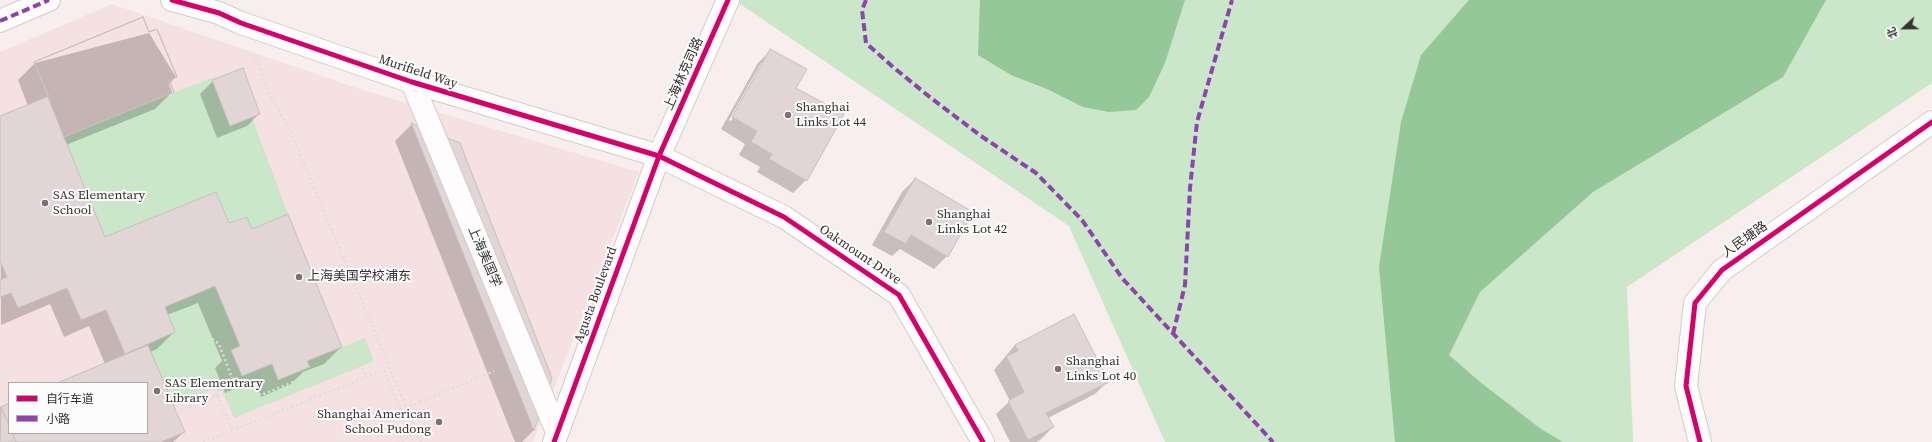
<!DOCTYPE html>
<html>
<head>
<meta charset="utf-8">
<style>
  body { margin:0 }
  #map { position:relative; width:1932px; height:442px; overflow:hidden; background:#f9eeee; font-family:"Source Serif 4","Noto Sans SC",serif }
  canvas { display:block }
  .legend { position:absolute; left:8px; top:382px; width:140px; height:52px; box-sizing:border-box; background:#fcfcfc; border:1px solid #aeaaab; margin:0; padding:5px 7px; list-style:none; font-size:12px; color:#383031 }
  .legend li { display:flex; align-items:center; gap:8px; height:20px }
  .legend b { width:20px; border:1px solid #aeaaab }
  .north { position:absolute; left:1884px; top:8px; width:40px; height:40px; -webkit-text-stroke:3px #fcfcfc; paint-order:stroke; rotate:248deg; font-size:11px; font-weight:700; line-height:16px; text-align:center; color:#383031 }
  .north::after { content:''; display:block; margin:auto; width:14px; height:18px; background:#383031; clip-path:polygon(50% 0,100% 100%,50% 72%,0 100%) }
</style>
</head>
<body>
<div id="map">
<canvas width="1932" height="442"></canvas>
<ul class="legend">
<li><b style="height:5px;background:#d6006c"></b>自行车道</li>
<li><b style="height:5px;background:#8e44ad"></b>小路</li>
</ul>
<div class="north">北</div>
</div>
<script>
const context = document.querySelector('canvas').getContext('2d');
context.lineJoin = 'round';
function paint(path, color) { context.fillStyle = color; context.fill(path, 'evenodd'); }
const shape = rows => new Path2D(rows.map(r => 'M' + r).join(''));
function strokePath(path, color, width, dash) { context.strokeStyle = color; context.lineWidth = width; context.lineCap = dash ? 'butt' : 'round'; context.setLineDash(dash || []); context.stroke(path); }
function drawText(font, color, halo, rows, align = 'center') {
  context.font = font + ' "Source Serif 4","Noto Sans SC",serif'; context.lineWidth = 4; context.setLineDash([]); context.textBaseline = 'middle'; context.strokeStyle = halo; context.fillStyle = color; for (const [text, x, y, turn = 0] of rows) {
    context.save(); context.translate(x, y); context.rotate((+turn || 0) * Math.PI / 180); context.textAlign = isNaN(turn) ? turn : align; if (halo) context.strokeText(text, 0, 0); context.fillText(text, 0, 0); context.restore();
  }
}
const built = shape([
  [112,4,360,89,639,172,533,442,0,442,0,52],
  [9,383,147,383,147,433,9,433]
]);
const green = shape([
  [734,0,1932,0,1932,83,1627,287,1633,442,1165,442,1069,226],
  [211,78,230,126,252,118,288,214,252,229,247,217,229,223,216,192,105,237,64,137],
  [215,286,240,346,231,350,243,376,272,364,278,380,309,367,307,361,365,338,374,361,234,418,222,390,218,392,213,380,206,383,209,391,174,405,148,345,175,332,165,307]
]);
const water = shape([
  [980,0,1185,0,1165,63,1149,97,1136,110,1109,112,1083,107,1047,89,1011,75,978,55],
  [1469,0,1826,0,1783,77,1593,192,1480,292,1449,355,1480,382,1541,429,1563,442,1395,442,1379,267,1401,122,1421,55]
]);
const shadow = shape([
  [149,33,176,77,169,84,172,92,155,109,66,145,104,239,229,225,252,230,341,347,324,364,303,372,291,384,261,397,255,381,225,393,215,368,222,361,198,303,167,315,174,332,157,349,150,352,184,432,173,442,0,442,0,409,9,404,9,433,147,433,147,383,60,383,105,364,89,326,64,337,50,304,1,325,0,117,28,106,18,80,35,63],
  [771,50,795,88,806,180,793,193,757,172,760,167,739,155,745,144,721,129,758,63],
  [761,63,763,63,731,121,729,120],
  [213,81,259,114,247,126,217,138,200,94],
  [412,124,551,378,533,431,522,442,515,442,395,141],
  [915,179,947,256,934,269,900,249,892,256,872,245,902,192],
  [1015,345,1108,381,1095,394,1048,418,1053,427,1040,440,1036,442,1010,442,996,414,1010,401,994,370]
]);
const building = shape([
  [143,17,149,32,157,29,177,77,169,80,174,92,64,137,105,237,216,192,229,223,247,217,252,229,288,214,342,347,307,361,310,367,278,380,272,364,242,376,231,350,240,346,215,286,165,307,175,332,125,354,106,310,81,320,67,288,18,308,11,293,0,297,0,280,7,277,0,261,0,116,49,96,34,62,143,17],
  [143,17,149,32,157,29,177,77,169,80,174,92,64,137,34,62,143,17],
  [770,49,807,69,796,88,844,114,807,181,769,159,772,154,751,142,757,131,732,117,770,49],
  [243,68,260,114,230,126,212,80,243,68],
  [411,123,460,143,552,378,534,431,411,123],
  [915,178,973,212,948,257,911,235,906,244,884,232,915,178],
  [1074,314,1109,382,1046,413,1054,427,1028,440,1008,401,1024,392,1006,356,1018,351,1015,345,1074,314],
  [148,345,185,432,161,442,16,442,12,433,147,433,147,383,57,383,148,345],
  [9,403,9,425,1,407,9,403],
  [1,407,9,425,9,433,12,433,16,442,0,442,1,407]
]);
const path = shape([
  [254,55,272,99,289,128,421,442],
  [213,386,232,378],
  [217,395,213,386,200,392,187,388,174,355,175,345,184,338,195,333,208,336,219,344,232,378,243,386],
  [218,397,243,386,261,395,358,356,366,376],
  [401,410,494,371],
  [176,412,217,395,232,429],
  [203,442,384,370,411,437,398,442]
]);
const minor = shape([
  [172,0,219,13,241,23,412,82,659,156,784,217,899,295,983,442],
  [0,21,49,0],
  [412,82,557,432],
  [554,442,659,156,728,0]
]);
const tertiary = shape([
  [1700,442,1686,386,1695,303,1722,270,1932,122]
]);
const quiet = shape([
  [866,0,862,10,866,43,893,67,931,98,981,136,1036,173,1082,220,1122,278,1273,442],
  [0,21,49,0],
  [1173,334,1185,285,1190,188,1197,122,1232,0]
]);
const cycleway = shape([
  [172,0,219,13,241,23,412,82,659,156,784,217,899,295,983,442],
  [554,442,659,156,728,0],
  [1700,442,1686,386,1695,303,1722,270,1932,122]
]);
const markers = [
  [788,115,4,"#7c7273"],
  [45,203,4,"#7c7273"],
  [929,222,4,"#7c7273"],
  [299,277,4,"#7c7273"],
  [1058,369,4,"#7c7273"],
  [157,391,4,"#7c7273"],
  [439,422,4,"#7c7273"]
];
const streetNames = [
  ["Murifield Way",418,72,18],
  ["上海林克司路",684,74,-66],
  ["人民塘路",1745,240,-35],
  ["Oakmount Drive",860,255,34],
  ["上海美国学",484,257,67],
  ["Agusta Boulevard",596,295,-70]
];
const poiNames = [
  ["Shanghai",796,108],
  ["Links Lot 44",796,123],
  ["SAS Elementary",53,196],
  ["School",53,211],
  ["Shanghai",937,215],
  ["Links Lot 42",937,230],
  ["上海美国学校浦东",307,277],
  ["Shanghai",1066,362],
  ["Links Lot 40",1066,377],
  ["SAS Elementrary",165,384],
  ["Library",165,399],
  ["Shanghai American",431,415,"right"],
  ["School Pudong",431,430,"right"]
];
paint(built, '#f6e1e2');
paint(green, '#cae7c9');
paint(water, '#95c899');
paint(shadow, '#0003');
paint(building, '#e1d5d6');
strokePath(building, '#c7bfbf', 1);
strokePath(minor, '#d4cbcb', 24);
strokePath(tertiary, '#d4cbcb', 24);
strokePath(path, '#e0dddd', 2.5, [2, 3]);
strokePath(minor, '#fefcfc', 22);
strokePath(tertiary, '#fefcfc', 22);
strokePath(quiet, '#8e44ad', 4, [8, 4]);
strokePath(cycleway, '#d6006c', 5);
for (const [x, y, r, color] of markers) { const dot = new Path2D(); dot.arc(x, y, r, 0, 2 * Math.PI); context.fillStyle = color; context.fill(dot); strokePath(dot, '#fcfcfc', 1.5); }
drawText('13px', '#383031', '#fcfcfc', streetNames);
drawText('13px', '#383031', '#fcfcfc', poiNames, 'left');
</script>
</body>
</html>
